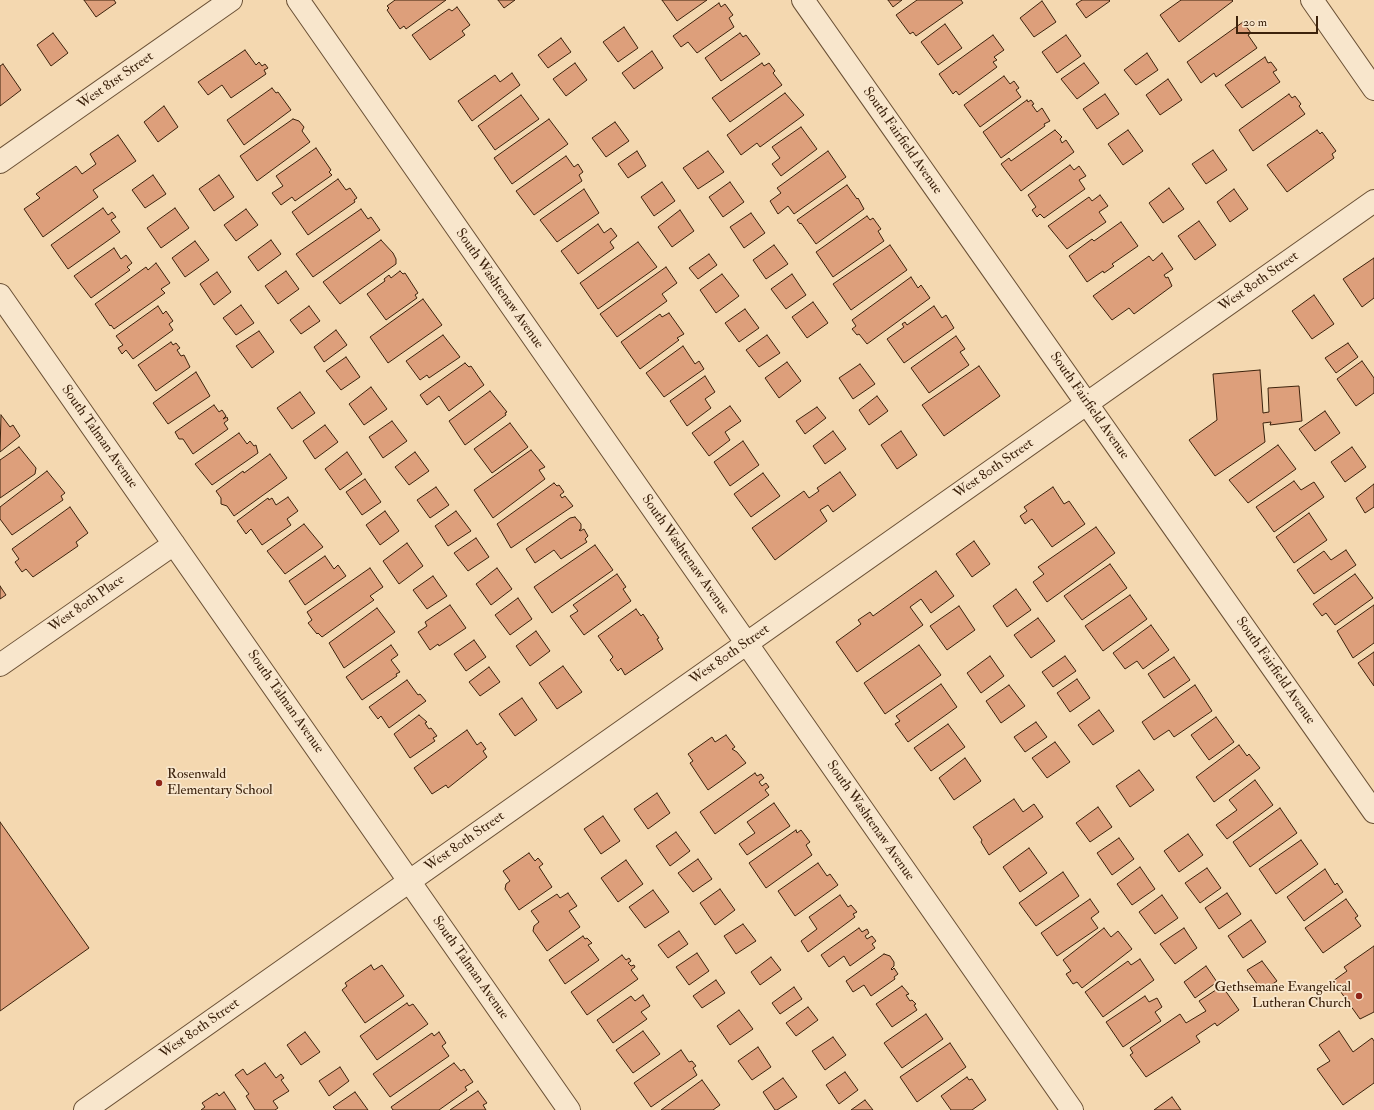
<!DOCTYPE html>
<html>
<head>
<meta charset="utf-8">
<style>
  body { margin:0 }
  #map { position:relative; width:1374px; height:1110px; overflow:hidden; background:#f4d8b0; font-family:"IM FELL Double Pica",serif }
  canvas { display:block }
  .scale { position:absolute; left:1236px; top:16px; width:82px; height:18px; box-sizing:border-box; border:2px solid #3c220c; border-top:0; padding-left:5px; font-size:12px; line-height:14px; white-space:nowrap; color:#3c220c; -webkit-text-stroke:3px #f8e6cc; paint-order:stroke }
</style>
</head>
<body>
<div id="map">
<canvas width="1374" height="1110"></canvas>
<div class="scale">20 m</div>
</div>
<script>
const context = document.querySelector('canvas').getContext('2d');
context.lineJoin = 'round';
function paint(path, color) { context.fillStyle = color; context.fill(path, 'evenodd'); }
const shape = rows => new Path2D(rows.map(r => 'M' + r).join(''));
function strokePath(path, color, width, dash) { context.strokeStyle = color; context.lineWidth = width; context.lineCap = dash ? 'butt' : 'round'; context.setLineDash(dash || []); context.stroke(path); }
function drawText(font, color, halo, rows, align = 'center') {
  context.font = font + ' "IM FELL Double Pica",serif'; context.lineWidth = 3.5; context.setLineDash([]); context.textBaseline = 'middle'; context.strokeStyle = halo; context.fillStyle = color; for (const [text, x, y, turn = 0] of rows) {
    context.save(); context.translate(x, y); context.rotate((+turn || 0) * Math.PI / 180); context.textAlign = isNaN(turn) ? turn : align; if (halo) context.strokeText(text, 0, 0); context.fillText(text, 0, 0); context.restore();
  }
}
const building = shape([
  [84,0,114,0,116,3,96,17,84,0],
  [395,0,446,0,406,29,404,26,400,29,387,10,389,8,387,6,395,0],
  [498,0,515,0,504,8,498,0],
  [662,0,707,0,677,21,662,0],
  [888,0,902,0,893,7,888,0],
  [917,0,961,0,963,3,916,36,913,32,910,34,896,15,917,0],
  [1082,0,1109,0,1110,1,1086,18,1076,4,1082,0],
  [1181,0,1232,0,1233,1,1179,42,1160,15,1181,0],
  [1042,1,1056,22,1034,37,1020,18,1042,1],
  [719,3,721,7,725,4,733,15,729,18,734,27,697,53,688,42,681,47,673,36,719,3],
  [457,7,470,25,462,31,465,35,430,60,412,35,449,9,452,11,457,7],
  [1243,22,1251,33,1248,35,1257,48,1216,77,1214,73,1201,83,1187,62,1243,22],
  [945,24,962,48,938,65,921,42,945,24],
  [624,27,638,48,618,62,603,42,624,27],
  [53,33,68,53,51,66,37,45,53,33],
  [740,33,743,37,746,35,760,54,721,81,705,58,740,33],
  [993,35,1004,50,994,57,997,60,993,62,997,67,959,95,956,91,953,94,939,74,993,35],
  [1066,35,1081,56,1057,73,1042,52,1066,35],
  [561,38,571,52,548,68,538,55,561,38],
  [245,50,256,65,259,62,262,66,265,64,268,68,264,70,266,74,231,98,222,85,208,95,198,82,245,50],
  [652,51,663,68,634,89,622,73,652,51],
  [1147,53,1158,70,1136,85,1124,70,1147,53],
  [1265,57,1268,63,1271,62,1277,70,1273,72,1280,82,1242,108,1225,85,1265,57],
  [575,63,587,80,566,96,553,79,575,63],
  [762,63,764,66,769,63,775,71,773,73,782,85,730,122,712,98,762,63],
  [1084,63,1099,83,1077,99,1061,79,1084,63],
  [3,64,21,90,0,106,0,66,3,64],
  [512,73,520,85,472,121,458,101,495,75,500,82,512,73],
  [1004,76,1010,84,1014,81,1019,88,1016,90,1021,97,980,127,964,105,1004,76],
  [1168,79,1182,100,1160,115,1146,95,1168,79],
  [272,88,276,93,278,92,291,110,244,145,227,120,272,88],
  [785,93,804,115,760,147,757,143,741,155,727,135,785,93],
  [1105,94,1119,114,1097,129,1083,109,1105,94],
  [1289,94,1292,98,1295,96,1301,104,1299,106,1305,114,1253,151,1239,130,1289,94],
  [521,95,539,119,495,150,478,126,521,95],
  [1027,100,1028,102,1031,100,1034,104,1032,105,1037,112,1042,108,1050,121,1044,124,1045,126,1001,158,983,132,1027,100],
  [164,106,178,127,158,142,144,122,164,106],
  [293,119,299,121,304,127,302,131,310,142,257,181,240,156,293,119],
  [549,119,568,144,512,184,494,158,549,119],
  [615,122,629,141,606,157,592,138,615,122],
  [801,127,817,149,781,176,772,164,780,158,772,147,801,127],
  [1055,130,1062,137,1060,139,1062,143,1066,140,1074,152,1021,191,1001,164,1009,158,1011,161,1055,130],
  [1128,130,1143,151,1123,165,1108,144,1128,130],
  [1317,130,1320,134,1322,132,1336,151,1332,154,1334,158,1287,192,1267,165,1317,130],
  [118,135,136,161,93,190,98,197,43,237,24,209,40,198,36,194,76,166,82,174,96,164,90,154,118,135],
  [316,148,331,170,329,172,332,175,295,201,292,197,281,205,272,193,283,186,276,176,316,148],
  [1213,150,1227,170,1206,184,1192,164,1213,150],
  [637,151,646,166,628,178,618,164,637,151],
  [708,151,724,172,698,189,683,168,708,151],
  [828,151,846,177,794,214,788,206,778,214,770,201,781,193,777,188,828,151],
  [566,156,574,167,578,164,583,172,579,175,582,181,534,215,516,191,566,156],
  [1070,165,1074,170,1079,166,1086,176,1079,180,1085,189,1044,218,1040,214,1037,217,1032,210,1036,207,1028,195,1070,165],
  [153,175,166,194,145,208,132,190,153,175],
  [219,175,234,197,214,211,199,189,219,175],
  [338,179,346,190,350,188,357,198,354,200,355,202,308,235,292,212,338,179],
  [662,182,675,201,654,216,641,197,662,182],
  [730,182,744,202,723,217,709,197,730,182],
  [847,185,857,199,858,198,864,209,816,244,801,223,800,224,797,220,847,185],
  [1169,188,1184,209,1163,223,1149,203,1169,188],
  [584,189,599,213,557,242,540,220,584,189],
  [1234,189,1248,209,1230,222,1217,202,1234,189],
  [1100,195,1108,206,1099,212,1106,222,1067,249,1048,226,1089,197,1092,201,1100,195],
  [103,208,108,215,112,212,116,217,111,220,120,232,68,269,51,245,103,208],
  [175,208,189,228,161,248,147,228,175,208],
  [246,209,258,225,236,241,224,225,246,209],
  [361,209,368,219,371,217,380,230,313,277,296,254,361,209],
  [680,210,694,231,672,247,658,227,680,210],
  [751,213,765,233,744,248,730,227,751,213],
  [867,216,870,220,873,218,881,229,878,231,884,241,833,277,816,252,867,216],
  [1199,221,1216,245,1195,260,1178,236,1199,221],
  [1121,222,1138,246,1112,264,1114,266,1104,273,1103,271,1087,282,1069,256,1092,239,1094,241,1121,222],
  [598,224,604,233,611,228,617,236,610,242,614,248,578,274,561,251,598,224],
  [271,240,281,254,258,271,248,257,271,240],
  [381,240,393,253,396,259,396,264,340,304,323,282,381,240],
  [195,241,209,260,185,277,172,258,195,241],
  [638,242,657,267,598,309,580,283,638,242],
  [774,245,788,264,766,279,753,260,774,245],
  [890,245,907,270,851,310,833,284,890,245],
  [114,248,121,259,126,255,132,263,127,267,130,270,91,298,74,276,114,248],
  [1162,253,1173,269,1164,275,1166,278,1168,277,1172,286,1134,314,1129,308,1112,320,1093,296,1149,256,1153,261,1162,253],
  [709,254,717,265,698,279,689,268,709,254],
  [1374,258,1374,298,1362,307,1343,279,1374,258],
  [156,263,170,283,161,289,165,293,114,329,111,325,110,326,95,304,146,267,148,270,156,263],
  [666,267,677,283,662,294,667,301,617,337,600,314,666,267],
  [286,271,299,289,278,304,265,286,286,271],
  [400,271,403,274,405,273,418,293,415,295,417,298,386,320,367,294,385,281,384,279,389,275,391,278,400,271],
  [217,272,231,292,214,305,200,284,217,272],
  [722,274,739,296,716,313,700,290,722,274],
  [792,274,806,295,786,309,771,289,792,274],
  [911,277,918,288,921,285,930,298,867,344,859,334,857,335,852,329,856,326,852,320,911,277],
  [1314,295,1334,324,1312,339,1292,311,1314,295],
  [423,299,442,325,388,363,370,337,423,299],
  [813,302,828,323,807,338,792,317,813,302],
  [241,305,254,323,236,335,223,318,241,305],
  [158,306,163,314,166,311,173,321,169,324,173,330,133,359,126,350,122,354,118,348,123,345,116,336,158,306],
  [309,306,320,321,301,334,290,320,309,306],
  [934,306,942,318,946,315,954,328,904,363,887,339,904,327,902,324,905,322,907,325,934,306],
  [745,309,759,328,739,342,725,323,745,309],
  [669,313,684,334,677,338,679,340,640,369,621,342,660,314,662,317,669,313],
  [336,330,347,345,324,362,314,347,336,330],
  [259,331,274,352,252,368,236,346,259,331],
  [443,335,460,357,429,378,427,375,420,380,406,361,443,335],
  [767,335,780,353,759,367,746,350,767,335],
  [956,336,965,349,960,352,969,365,929,393,911,368,956,336],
  [171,342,173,345,176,343,180,348,177,350,181,356,184,355,190,367,156,391,138,365,171,342],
  [1348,343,1358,357,1336,373,1325,358,1348,343],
  [683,346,695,364,699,361,704,369,664,397,646,373,683,346],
  [346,357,360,377,341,390,326,371,346,357],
  [1362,361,1374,378,1374,393,1356,406,1337,379,1362,361],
  [787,362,801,381,779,398,765,378,787,362],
  [465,363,469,367,471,366,484,385,449,411,439,396,427,405,420,395,465,363],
  [860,364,875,384,853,399,839,378,860,364],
  [979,366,1000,396,944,436,922,405,979,366],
  [1260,370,1263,413,1269,412,1268,388,1299,386,1302,421,1270,425,1271,422,1263,423,1265,442,1215,476,1189,440,1217,420,1213,374,1260,370],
  [196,372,210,396,168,424,153,403,196,372],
  [705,376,715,392,705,399,711,408,687,426,670,401,705,376],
  [371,387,387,409,364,425,349,404,371,387],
  [490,391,507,412,505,413,506,415,465,445,449,421,490,391],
  [300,392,315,413,292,429,277,408,300,392],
  [877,396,888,411,869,425,859,410,877,396],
  [214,405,219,412,222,410,226,416,223,419,227,417,228,420,224,423,228,429,193,454,183,439,179,439,175,432,214,405],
  [730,406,741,421,725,432,730,440,709,456,692,433,730,406],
  [817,407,826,418,805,434,796,421,817,407],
  [1325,411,1340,433,1315,451,1299,429,1325,411],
  [1,415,10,427,13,425,20,436,0,452,1,415],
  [392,421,407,441,383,458,369,437,392,421],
  [510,423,528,447,492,473,474,449,510,423],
  [325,425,338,442,315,459,303,441,325,425],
  [833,431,846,449,825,464,813,446,833,431],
  [901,431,917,455,897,469,881,445,901,431],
  [239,433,247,444,250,441,254,446,256,445,258,453,212,485,195,464,239,433],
  [743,441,759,465,730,486,714,462,743,441],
  [1278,445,1296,469,1248,503,1229,480,1278,445],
  [19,447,36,468,35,474,0,498,0,460,19,447],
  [1352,447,1366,467,1345,482,1331,462,1352,447],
  [531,450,545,467,539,470,545,479,493,518,474,490,531,450],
  [347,452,362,474,340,490,325,469,347,452],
  [415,452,429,471,409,485,395,467,415,452],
  [270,454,287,478,234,516,227,506,221,504,221,498,216,491,243,471,244,473,270,454],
  [47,471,65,493,61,496,63,500,12,535,0,519,0,507,47,471],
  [840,472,856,495,833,512,828,505,820,510,827,521,775,560,752,528,804,491,809,498,819,491,817,488,840,472],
  [763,473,780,496,751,517,734,494,763,473],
  [365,479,381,502,362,515,346,492,365,479],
  [1294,481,1301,490,1314,482,1324,497,1274,532,1256,507,1294,481],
  [554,483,557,486,559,485,564,492,560,495,562,498,565,496,573,506,511,548,497,524,554,483],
  [1374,484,1374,507,1365,513,1356,498,1374,484],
  [436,487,449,505,430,518,417,500,436,487],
  [1053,487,1064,504,1069,501,1085,524,1052,547,1032,519,1025,524,1020,516,1027,511,1024,507,1053,487],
  [288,497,298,511,287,519,291,525,262,545,251,529,246,534,237,521,268,498,269,500,272,498,276,505,288,497],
  [70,507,88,533,76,542,78,546,33,577,26,569,22,572,15,562,19,559,12,549,70,507],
  [385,511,399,531,380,545,366,525,385,511],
  [456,511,471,531,448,546,435,526,456,511],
  [1309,513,1327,540,1294,563,1276,537,1309,513],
  [575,517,581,524,581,529,579,530,580,531,584,529,588,536,585,539,587,542,561,559,554,550,535,563,526,549,570,518,575,517],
  [304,524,323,547,285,574,267,551,304,524],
  [1096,527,1115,553,1047,602,1033,582,1044,574,1038,567,1096,527],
  [476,538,489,557,468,571,454,553,476,538],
  [974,541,990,564,972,577,956,554,974,541],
  [407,543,423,566,399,584,383,561,407,543],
  [595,545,613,570,552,613,534,587,595,545],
  [1346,550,1356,565,1314,594,1297,570,1324,551,1331,560,1346,550],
  [325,556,334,569,338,565,346,576,305,605,289,581,325,556],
  [1110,564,1127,588,1082,620,1064,596,1110,564],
  [370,568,383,587,370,596,374,600,322,637,318,633,317,634,308,623,312,620,307,612,370,568],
  [497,568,512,589,491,605,476,584,497,568],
  [936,571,954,596,931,613,921,599,910,607,923,625,857,672,836,642,861,624,858,620,870,612,873,616,936,571],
  [617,574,626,587,623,589,631,601,584,635,570,616,578,611,573,605,617,574],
  [1355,574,1373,598,1335,625,1326,613,1322,616,1313,604,1355,574],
  [433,576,447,596,427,609,413,590,433,576],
  [0,586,6,595,0,599,0,586],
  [1016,589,1031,610,1007,627,993,606,1016,589],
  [1130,595,1147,619,1103,651,1085,626,1130,595],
  [518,598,532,619,510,635,495,615,518,598],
  [450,605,466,628,439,646,438,644,430,650,418,632,427,626,425,622,450,605],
  [1374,605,1374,643,1353,658,1337,631,1374,605],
  [959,606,975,630,947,650,930,626,959,606],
  [377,608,395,632,344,668,329,643,377,608],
  [636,609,641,616,643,614,659,638,657,639,663,649,625,675,621,668,618,671,610,660,613,657,598,636,636,609],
  [1038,618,1055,641,1031,658,1014,635,1038,618],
  [1151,625,1169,650,1143,669,1137,661,1125,669,1113,653,1151,625],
  [536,631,550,651,530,666,516,646,536,631],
  [474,640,486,657,466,671,454,654,474,640],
  [391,645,398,655,391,660,400,672,396,674,397,676,362,700,346,677,391,645],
  [919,645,941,675,885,714,864,683,919,645],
  [1374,652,1374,686,1358,663,1374,652],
  [990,656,1004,676,981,693,967,673,990,656],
  [1065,656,1076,671,1053,687,1042,672,1065,656],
  [1174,657,1190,680,1164,698,1148,674,1174,657],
  [563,666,582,692,557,709,539,683,563,666],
  [489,667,500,682,480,696,469,682,489,667],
  [1077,679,1090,698,1070,712,1057,693,1077,679],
  [407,680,418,695,420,694,426,701,389,728,381,716,378,719,369,707,407,680],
  [941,684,957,707,908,742,895,724,900,721,896,716,941,684],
  [1009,685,1025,706,1001,723,986,701,1009,685],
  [1195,685,1212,711,1174,737,1169,730,1154,740,1142,722,1195,685],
  [522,698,537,720,515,736,499,714,522,698],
  [1099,710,1114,731,1093,745,1078,725,1099,710],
  [419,715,427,722,425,723,429,729,431,728,437,736,433,738,435,741,410,758,394,734,419,715],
  [1216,717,1234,742,1209,760,1191,735,1216,717],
  [1036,722,1047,737,1025,752,1014,737,1036,722],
  [948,724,965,747,931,771,914,748,948,724],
  [467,730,477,745,481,742,486,749,483,751,487,757,448,788,446,785,432,794,414,768,467,730],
  [726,735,735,747,732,749,737,752,746,763,708,790,690,763,693,761,688,754,712,737,715,742,726,735],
  [1055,742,1070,762,1047,778,1032,758,1055,742],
  [1239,745,1247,756,1249,754,1260,768,1214,802,1196,777,1239,745],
  [965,758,981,781,954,800,939,778,965,758],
  [1139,770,1154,790,1130,807,1116,786,1139,770],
  [755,773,757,776,761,774,764,778,759,782,762,786,766,783,769,787,765,790,769,795,715,834,700,812,755,773],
  [1255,780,1273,805,1227,839,1216,825,1237,810,1229,800,1255,780],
  [657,793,670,813,648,829,634,809,657,793],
  [1014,799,1023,812,1034,804,1043,817,989,855,981,842,982,840,973,827,1014,799],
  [774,803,790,826,747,855,739,844,755,833,747,822,774,803],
  [1098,807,1112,827,1090,842,1076,823,1098,807],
  [1280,808,1297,833,1250,867,1233,842,1280,808],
  [603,816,620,841,601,854,584,829,603,816],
  [0,822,89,948,0,1011,0,822],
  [796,830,797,833,801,830,810,842,806,845,812,855,766,888,749,863,796,830],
  [676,832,690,851,670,866,656,846,676,832],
  [1188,834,1203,855,1179,872,1164,851,1188,834],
  [1119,838,1134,859,1112,875,1097,853,1119,838],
  [1301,840,1318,864,1276,894,1259,869,1301,840],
  [1029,848,1047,873,1020,892,1003,867,1029,848],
  [529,853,535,861,538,858,543,864,539,867,552,887,519,910,505,889,506,884,510,881,503,871,529,853],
  [698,859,712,879,693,892,678,873,698,859],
  [626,860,643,884,618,902,601,878,626,860],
  [818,863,827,876,830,874,838,885,795,916,778,891,818,863],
  [1140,867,1155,889,1132,905,1117,884,1140,867],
  [1207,868,1221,888,1200,903,1185,883,1207,868],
  [1325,869,1335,885,1337,883,1343,892,1304,921,1287,897,1325,869],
  [1063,872,1079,896,1036,926,1019,903,1063,872],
  [720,889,735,910,715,925,700,903,720,889],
  [653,890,669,912,645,928,629,907,653,890],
  [568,893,577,906,569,911,580,927,547,951,533,931,534,926,539,922,531,911,557,894,560,898,568,893],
  [1227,893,1241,914,1219,929,1205,908,1227,893],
  [840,895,848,907,851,905,857,912,853,914,855,917,808,952,801,941,817,929,809,917,840,895],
  [1162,895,1178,918,1155,934,1139,912,1162,895],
  [1090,899,1099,912,1091,918,1098,928,1057,956,1041,933,1090,899],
  [1346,899,1358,916,1355,918,1361,926,1323,953,1305,928,1346,899],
  [1251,920,1266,942,1243,958,1228,936,1251,920],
  [743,924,756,941,736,954,724,936,743,924],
  [859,928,862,932,867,929,869,933,865,936,867,939,872,936,876,941,872,944,875,948,850,966,844,956,829,967,821,955,859,928],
  [1104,928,1111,937,1118,931,1132,949,1082,988,1077,982,1073,984,1066,974,1071,971,1063,960,1104,928],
  [1184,928,1197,948,1175,964,1160,944,1184,928],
  [679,931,688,944,668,958,658,945,679,931],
  [583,936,585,939,587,938,592,943,588,945,599,960,565,984,549,960,583,936],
  [1374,946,1374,1012,1360,1019,1333,981,1347,971,1344,967,1374,946],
  [697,953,709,971,689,985,676,967,697,953],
  [884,954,890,956,894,962,894,966,891,969,892,970,894,968,898,974,894,977,895,979,871,996,864,985,853,992,846,981,884,954],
  [622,955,626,960,629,958,631,961,628,963,631,966,634,965,635,967,631,970,638,979,587,1015,571,992,622,955],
  [771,957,781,970,760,985,751,972,771,957],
  [1140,959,1154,980,1103,1017,1085,992,1128,961,1131,965,1140,959],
  [1262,961,1277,981,1262,991,1247,970,1262,961],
  [371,965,374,970,382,965,404,996,365,1023,342,990,347,986,345,983,371,965],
  [1206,966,1217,982,1195,998,1184,982,1206,966],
  [716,980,725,993,702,1008,693,996,716,980],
  [902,986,909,994,906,995,910,1001,912,1000,916,1004,914,1005,917,1010,892,1027,876,1004,902,986],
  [1222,986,1239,1010,1217,1026,1215,1023,1196,1036,1200,1042,1146,1077,1130,1055,1133,1053,1130,1048,1180,1014,1186,1023,1206,1011,1199,1001,1222,986],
  [794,987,802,999,780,1014,772,1003,794,987],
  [643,995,650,1006,641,1012,647,1019,613,1043,597,1020,631,996,635,1001,643,995],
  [1145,996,1149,1002,1157,998,1162,1007,1155,1012,1161,1021,1123,1047,1106,1022,1145,996],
  [407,1003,409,1006,413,1004,428,1024,377,1060,360,1036,407,1003],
  [808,1007,818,1020,796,1036,786,1023,808,1007],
  [739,1010,753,1029,730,1045,717,1026,739,1010],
  [926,1014,943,1039,902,1068,884,1043,926,1014],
  [643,1031,660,1054,633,1073,616,1050,643,1031],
  [1339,1031,1353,1052,1372,1038,1374,1041,1374,1083,1343,1105,1317,1069,1330,1061,1319,1045,1339,1031],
  [305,1032,320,1052,301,1065,287,1045,305,1032],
  [439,1032,446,1043,442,1046,449,1056,390,1097,373,1074,432,1033,434,1036,439,1032],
  [833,1037,846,1055,825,1070,812,1051,833,1037],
  [950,1043,966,1067,917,1102,900,1077,950,1043],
  [758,1047,771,1067,752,1080,738,1061,758,1047],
  [681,1050,689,1062,692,1061,696,1066,693,1068,697,1075,651,1107,634,1083,681,1050],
  [265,1063,276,1078,281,1074,284,1078,281,1080,289,1091,273,1101,278,1108,275,1110,255,1110,246,1096,249,1094,235,1075,243,1069,247,1075,265,1063],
  [454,1063,461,1071,464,1069,473,1082,465,1087,467,1090,439,1110,393,1110,391,1107,454,1063],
  [340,1067,349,1081,329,1096,319,1081,340,1067],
  [845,1072,858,1090,839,1104,826,1085,845,1072],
  [967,1077,969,1080,972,1079,986,1100,972,1110,951,1110,941,1096,967,1077],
  [783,1078,797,1097,777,1110,775,1110,763,1092,783,1078],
  [702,1080,720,1105,713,1110,661,1110,702,1080],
  [478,1091,487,1103,483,1105,486,1110,450,1110,478,1091],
  [224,1092,236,1110,201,1110,205,1107,202,1103,217,1093,219,1096,224,1092],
  [355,1092,368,1110,336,1110,333,1107,355,1092],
  [1172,1097,1181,1110,1154,1110,1172,1097],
  [865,1100,873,1110,851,1110,865,1100]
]);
const street = shape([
  [298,0,1072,1110],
  [803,0,1374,812],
  [1312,0,1374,89],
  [0,162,231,0],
  [0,295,569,1110],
  [0,665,174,544],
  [85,1110,1374,201]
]);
const markers = [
  [159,783,4,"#8f2418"],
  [1359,996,4,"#8f2418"]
];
const streetNames = [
  ["West 81st Street",116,81,-35],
  ["South Fairfield Avenue",902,141,55],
  ["West 80th Street",1259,282,-35],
  ["South Washtenaw Avenue",499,289,55],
  ["South Fairfield Avenue",1089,406,55],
  ["South Talman Avenue",99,437,55],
  ["West 80th Street",994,469,-35],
  ["South Washtenaw Avenue",685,555,55],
  ["West 80th Place",87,604,-35],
  ["West 80th Street",730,655,-35],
  ["South Fairfield Avenue",1275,671,55],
  ["South Talman Avenue",285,702,55],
  ["South Washtenaw Avenue",870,821,55],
  ["West 80th Street",465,842,-35],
  ["South Talman Avenue",470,968,55],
  ["West 80th Street",200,1029,-35]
];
const poiNames = [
  ["Rosenwald",167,775],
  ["Elementary School",167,791],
  ["Gethsemane Evangelical",1351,988,"right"],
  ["Lutheran Church",1351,1004,"right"]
];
paint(building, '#dd9f7b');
strokePath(building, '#3c220c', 1);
strokePath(street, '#6a5035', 24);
strokePath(street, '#f8e6cc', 22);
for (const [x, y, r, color] of markers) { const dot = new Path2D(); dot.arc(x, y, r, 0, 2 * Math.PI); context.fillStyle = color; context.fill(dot); strokePath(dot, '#f8e6cc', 1.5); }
drawText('14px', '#3c220c', '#f8e6cc', streetNames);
drawText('14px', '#3c220c', '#f8e6cc', poiNames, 'left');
</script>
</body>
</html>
